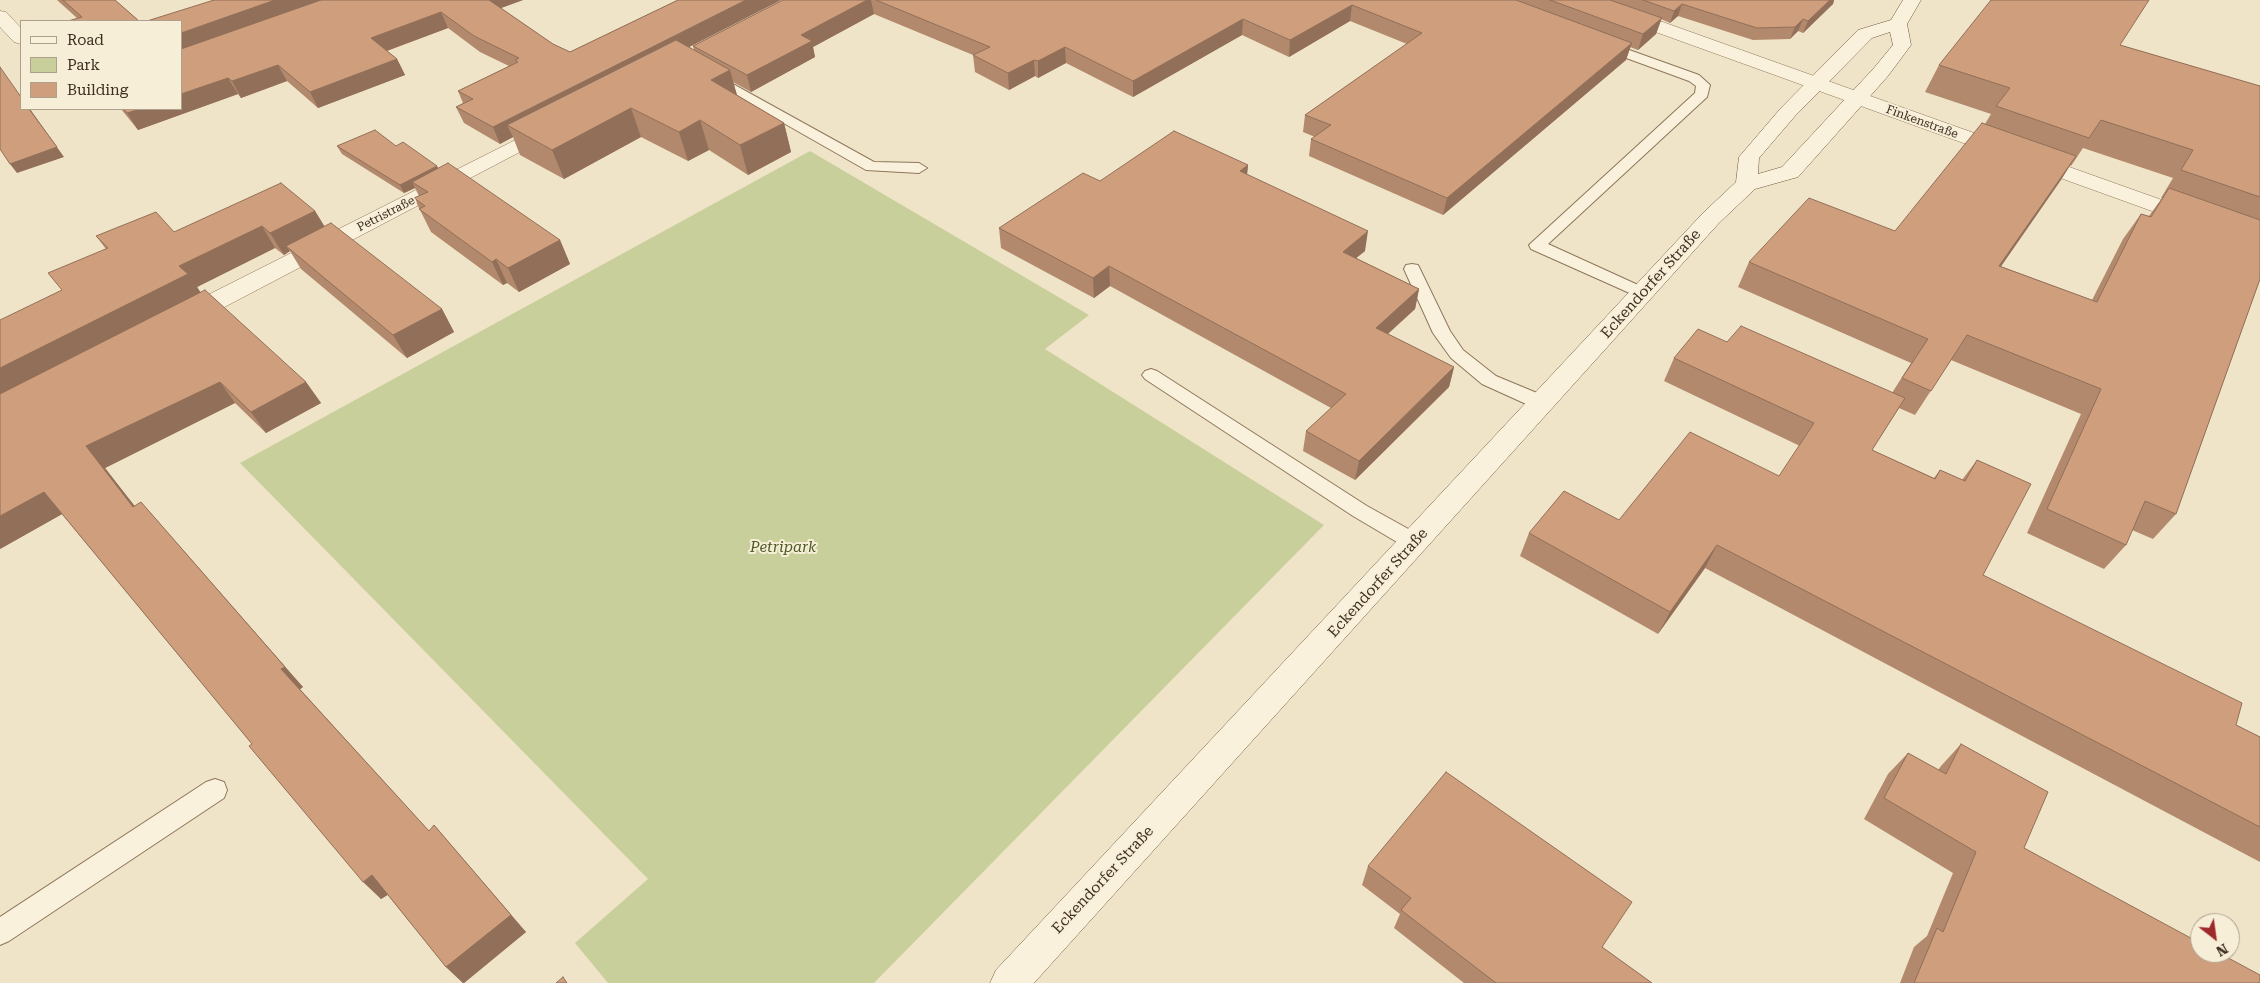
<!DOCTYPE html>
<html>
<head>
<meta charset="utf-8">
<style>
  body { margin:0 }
  #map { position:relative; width:2260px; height:983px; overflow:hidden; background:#f0e4c8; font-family:"Roboto Serif",serif }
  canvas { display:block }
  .legend { position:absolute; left:20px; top:20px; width:162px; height:90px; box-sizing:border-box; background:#f7eed8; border:1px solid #ada18e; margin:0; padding:6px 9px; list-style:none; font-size:15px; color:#3d2e20 }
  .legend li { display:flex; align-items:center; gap:10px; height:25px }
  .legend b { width:25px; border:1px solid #ada18e }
  .north { position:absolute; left:2190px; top:913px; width:50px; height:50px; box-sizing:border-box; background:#f7eed8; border:1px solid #ada18e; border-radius:50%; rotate:150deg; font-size:14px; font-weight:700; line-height:20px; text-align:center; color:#3d2e20 }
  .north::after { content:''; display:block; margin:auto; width:18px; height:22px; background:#9e2a2b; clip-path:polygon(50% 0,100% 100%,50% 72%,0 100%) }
</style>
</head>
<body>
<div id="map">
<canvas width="2260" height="983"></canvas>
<ul class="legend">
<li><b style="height:6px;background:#faf1dc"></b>Road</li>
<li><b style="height:14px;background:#c9cf9b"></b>Park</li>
<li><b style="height:14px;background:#cf9f7d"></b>Building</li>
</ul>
<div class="north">N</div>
</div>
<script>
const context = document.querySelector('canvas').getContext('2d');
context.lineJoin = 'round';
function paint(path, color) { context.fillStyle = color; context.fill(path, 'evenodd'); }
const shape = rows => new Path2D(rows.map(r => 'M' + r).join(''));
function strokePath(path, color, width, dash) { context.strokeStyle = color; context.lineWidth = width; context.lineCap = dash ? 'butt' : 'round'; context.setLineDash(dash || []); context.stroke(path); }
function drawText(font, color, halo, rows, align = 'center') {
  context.font = font + ' "Roboto Serif",serif'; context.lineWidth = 4; context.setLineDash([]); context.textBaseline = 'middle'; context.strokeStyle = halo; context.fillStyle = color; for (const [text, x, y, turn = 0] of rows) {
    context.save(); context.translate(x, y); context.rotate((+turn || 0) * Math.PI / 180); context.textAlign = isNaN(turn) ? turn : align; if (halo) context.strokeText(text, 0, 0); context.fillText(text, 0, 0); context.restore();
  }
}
const green = shape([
  [810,151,1089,315,1045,349,1324,525,874,983,608,983,575,943,648,879,240,463]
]);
const lane = shape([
  [1604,41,1699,75,1710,85,1707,97,1548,244,1649,290,1652,294,1649,298,1643,299,1531,249,1529,245,1695,93,1696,86,1689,81,1599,48,1597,45,1604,41],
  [713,73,874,162,919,163,927,168,919,173,866,170,708,80,706,77,708,74,713,73],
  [1412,264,1418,265,1420,269,1450,331,1463,350,1496,376,1549,398,1551,403,1549,408,1542,410,1535,408,1482,384,1451,358,1433,333,1404,269,1406,265,1412,264],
  [1151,369,1157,371,1367,506,1421,536,1424,542,1421,548,1414,550,1407,548,1353,516,1145,379,1142,375,1145,371,1151,369],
  [215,779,224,782,227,790,224,798,9,941,0,945,0,917,206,782,215,779]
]);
const street = shape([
  [1575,0,1601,0,2260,235,2260,250,1578,4,1575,0],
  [0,11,6,12,21,28,21,44,14,42,0,27,0,11],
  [549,123,556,125,559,129,556,133,194,323,185,325,176,323,173,317,176,311,549,123]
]);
const secondary = shape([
  [1903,0,1921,0,1907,24,1911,45,1888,76,1798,177,1755,189,1719,223,1034,983,990,983,996,970,1703,213,1736,182,1739,157,1781,108,1858,30,1891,20,1903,0],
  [1890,32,1893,45,1874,68,1782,167,1758,174,1759,158,1795,116,1872,38,1890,32]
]);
const wall = shape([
  [57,0,115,0,139,21,77,18],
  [214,0,523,0,501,8,553,44,570,52,678,0,781,0,689,47,694,50,693,46,783,0,1834,0,1833,4,1803,33,1798,31,1790,39,1753,40,1678,16,1670,23,1661,19,1656,34,1638,50,1630,47,1626,60,1443,215,1309,156,1311,139,1315,137,1303,132,1305,115,1407,44,1350,21,1289,57,1242,35,1133,97,1066,63,1038,78,1035,76,1009,90,975,72,973,55,874,14,813,47,815,57,751,92,733,82,737,95,784,123,791,152,748,175,709,150,688,161,641,137,564,179,520,155,513,137,500,144,464,123,456,107,463,103,458,91,509,66,480,52,448,28,387,51,397,59,405,75,318,108,287,81,241,98,238,94,138,130,121,109,181,109],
  [2120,45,2260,86,2260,279,2176,514,2153,539,2132,530,2126,545,2104,569,2027,533,2081,414,1951,360,1915,415,1899,408,1872,450,1934,478,1940,470,1962,480,1977,460,1983,575,2236,725,2260,737,2260,862,1705,568,1658,634,1520,556,1529,533,1619,520,1779,476,1800,446,1664,381,1674,358,1727,342,1892,393,1911,363,1738,287,1749,262,1895,231,1985,124,1991,114,1925,92,1939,65],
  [2083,148,2173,178,2161,198,2162,198,2149,216,2141,214,2123,239,2092,300,2000,266,2070,165,2071,166],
  [337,146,396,146,437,166,438,168,560,240,570,264,519,292,507,283,503,285,431,232,414,198,419,196,415,188,404,193,342,154],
  [1248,165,1247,174,1365,251,1356,258,1419,289,1415,309,1388,334,1454,367,1449,387,1355,480,1303,451,1306,431,1331,408,1110,286,1094,298,1001,248,999,228,1100,181],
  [315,211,324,226,442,309,454,332,407,358,301,269,290,251,284,255,275,248,197,287,200,292,306,382,321,403,266,433,235,403,105,468,134,506,303,687,300,689,429,831,526,932,464,983,463,983,446,967,388,895,381,899,252,744,62,514,0,549,62,290,106,249,96,236,174,232],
  [1961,744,2024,848,2260,983,1900,983,1914,947,1927,936,1953,873,1864,819,1888,774,1908,753,1938,770,1941,766],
  [1368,866,1602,947,1652,983,1464,983,1394,928,1400,914,1362,885]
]);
const shadedWall = shape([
  [275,0,328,0,181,52,181,33],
  [485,0,523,0,490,12],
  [746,0,781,0,521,133,507,125,513,137,500,144,493,127],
  [867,0,871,0,874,14,813,47,815,57,751,92,747,75,801,35],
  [1830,0,1834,0,1833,4,1803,33,1808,21],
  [1682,4,1678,16,1670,23,1674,11],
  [1352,5,1350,21,1289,57,1290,40],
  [441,12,448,28,378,54,371,38],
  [1662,18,1656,34,1638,50,1643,34],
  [1243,19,1242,35,1133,97,1133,81],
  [1803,19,1798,31,1790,39,1795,27],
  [1632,43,1626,60,1443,215,1447,198],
  [1065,47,1066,63,1038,78,1038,61],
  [397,59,405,75,318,108,310,92],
  [1034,60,1035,76,1009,90,1008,73],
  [278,65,287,81,241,98,232,81],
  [730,70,738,99,711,80],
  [228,78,238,94,138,130,127,113,140,109,181,109,181,94],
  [631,108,641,137,564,179,552,150],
  [30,109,64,157,17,173,10,164],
  [700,120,709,150,688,161,679,132],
  [784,123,791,152,748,175,740,145],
  [2076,156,2061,180,1984,291,1999,266],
  [1248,165,1246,185,1240,171],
  [437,166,441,174,412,182,415,188,404,193,400,185],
  [315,211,328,232,286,246,290,251,284,255,270,233],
  [262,226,275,248,197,287,203,296,0,400,0,368,179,266],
  [1368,231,1365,251,1340,271,1343,252],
  [560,240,570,264,519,292,508,268],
  [496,259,507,283,503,285,492,262],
  [1109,266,1110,286,1094,298,1093,278],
  [1419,289,1415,309,1372,348,1376,328],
  [442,309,454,332,407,358,393,335],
  [1454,367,1449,387,1355,480,1359,461],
  [220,382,235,403,105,468,152,528,133,507,86,446],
  [306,382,321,403,266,433,251,412],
  [44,492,64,513,0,549,0,516],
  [141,502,303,687,299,690,281,669],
  [1717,545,1705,568,1658,634,1670,612],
  [434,825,526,932,464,983,463,983,446,967],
  [372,875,390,893,381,899,363,882]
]);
const building = shape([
  [63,0,115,0,139,21,68,21,82,17,63,0],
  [214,0,275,0,181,33,181,21,147,21,214,0],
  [321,0,489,0,553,44,570,52,678,0,746,0,493,127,456,107,473,99,458,91,518,62,515,60,519,58,474,36,441,12,371,38,397,59,310,92,278,65,232,81,228,78,181,94,181,49,321,0],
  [783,0,867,0,801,35,812,41,747,75,693,46,783,0],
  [876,0,1516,0,1632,43,1447,198,1311,139,1331,125,1305,115,1422,33,1352,5,1290,40,1243,19,1133,81,1065,47,1038,61,1034,60,1008,73,973,55,990,47,876,0],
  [1550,0,1610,0,1662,18,1643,34,1550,0],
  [1643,0,1830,0,1808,21,1803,19,1795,27,1757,28,1682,4,1674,11,1643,0],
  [1991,0,2149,0,2120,45,2260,86,2260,197,2181,170,2193,150,2101,120,2089,138,1996,106,2010,88,1939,65,1991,0],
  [676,40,730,70,711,80,784,123,740,145,700,120,679,132,631,108,552,150,507,125,676,40],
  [0,67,21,97,21,109,29,109,57,147,10,164,0,149,0,67],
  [124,109,140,109,127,113,124,109],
  [1982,123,2076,156,1999,266,2097,302,2141,214,2151,217,2169,188,2260,220,2260,279,2176,514,2145,501,2126,545,2047,509,2101,389,1967,335,1931,391,1902,378,1928,339,1749,262,1809,198,1895,231,1982,123],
  [375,130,396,146,403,142,437,166,400,185,337,146,375,130],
  [1174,131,1248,165,1240,171,1368,231,1343,252,1419,289,1376,328,1454,367,1359,461,1306,431,1346,394,1109,266,1093,278,999,228,1083,173,1100,181,1174,131],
  [448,163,560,240,508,268,496,259,492,262,419,209,425,206,414,198,428,192,412,182,448,163],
  [281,183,315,211,270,233,262,226,179,266,188,274,0,368,0,320,62,290,48,273,108,248,96,236,156,212,174,232,281,183],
  [331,223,442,309,393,335,286,246,331,223],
  [205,290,306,382,251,412,220,382,86,446,133,507,141,502,285,667,281,669,429,831,434,825,511,915,446,967,372,875,363,882,249,746,252,744,44,492,0,516,0,394,205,290],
  [1741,326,1905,398,1872,450,1935,479,1940,470,1965,481,1977,460,2031,484,1983,575,2242,703,2236,725,2260,737,2260,827,1717,545,1670,612,1529,533,1564,491,1619,520,1690,432,1779,476,1814,423,1674,358,1698,329,1727,342,1741,326],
  [1961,744,2048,792,2024,848,2200,943,2200,953,2219,953,2260,975,2260,983,1914,983,1937,928,1943,932,1976,852,1884,798,1908,753,1946,774,1961,744],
  [1446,772,1632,902,1602,947,1652,983,1496,983,1401,910,1411,898,1368,866,1446,772],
  [563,977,567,983,556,983,563,977]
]);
const farStreetnames = [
  ["Finkenstraße",1922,122,20],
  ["Petristraße",386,214,-27]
];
const streetNames = [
  ["Eckendorfer Straße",1651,284,-48],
  ["Eckendorfer Straße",1378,583,-48],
  ["Eckendorfer Straße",1103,880,-47]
];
const parkNames = [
  ["Petripark",783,548]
];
paint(green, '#c9cf9b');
strokePath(lane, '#8d765c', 2);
strokePath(street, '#8d765c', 1);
strokePath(secondary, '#6f573f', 1);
paint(lane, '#faf1dc');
paint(street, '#faf1dc');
paint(secondary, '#faf1dc');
paint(wall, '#b2896c');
paint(shadedWall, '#916f58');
paint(building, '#cf9f7d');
strokePath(building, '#916f58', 1);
drawText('12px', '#3d2e20', '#f7eed8', farStreetnames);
drawText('15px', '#3d2e20', '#f7eed8', streetNames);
drawText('italic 15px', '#4d5a26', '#f7eed8', parkNames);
</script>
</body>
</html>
